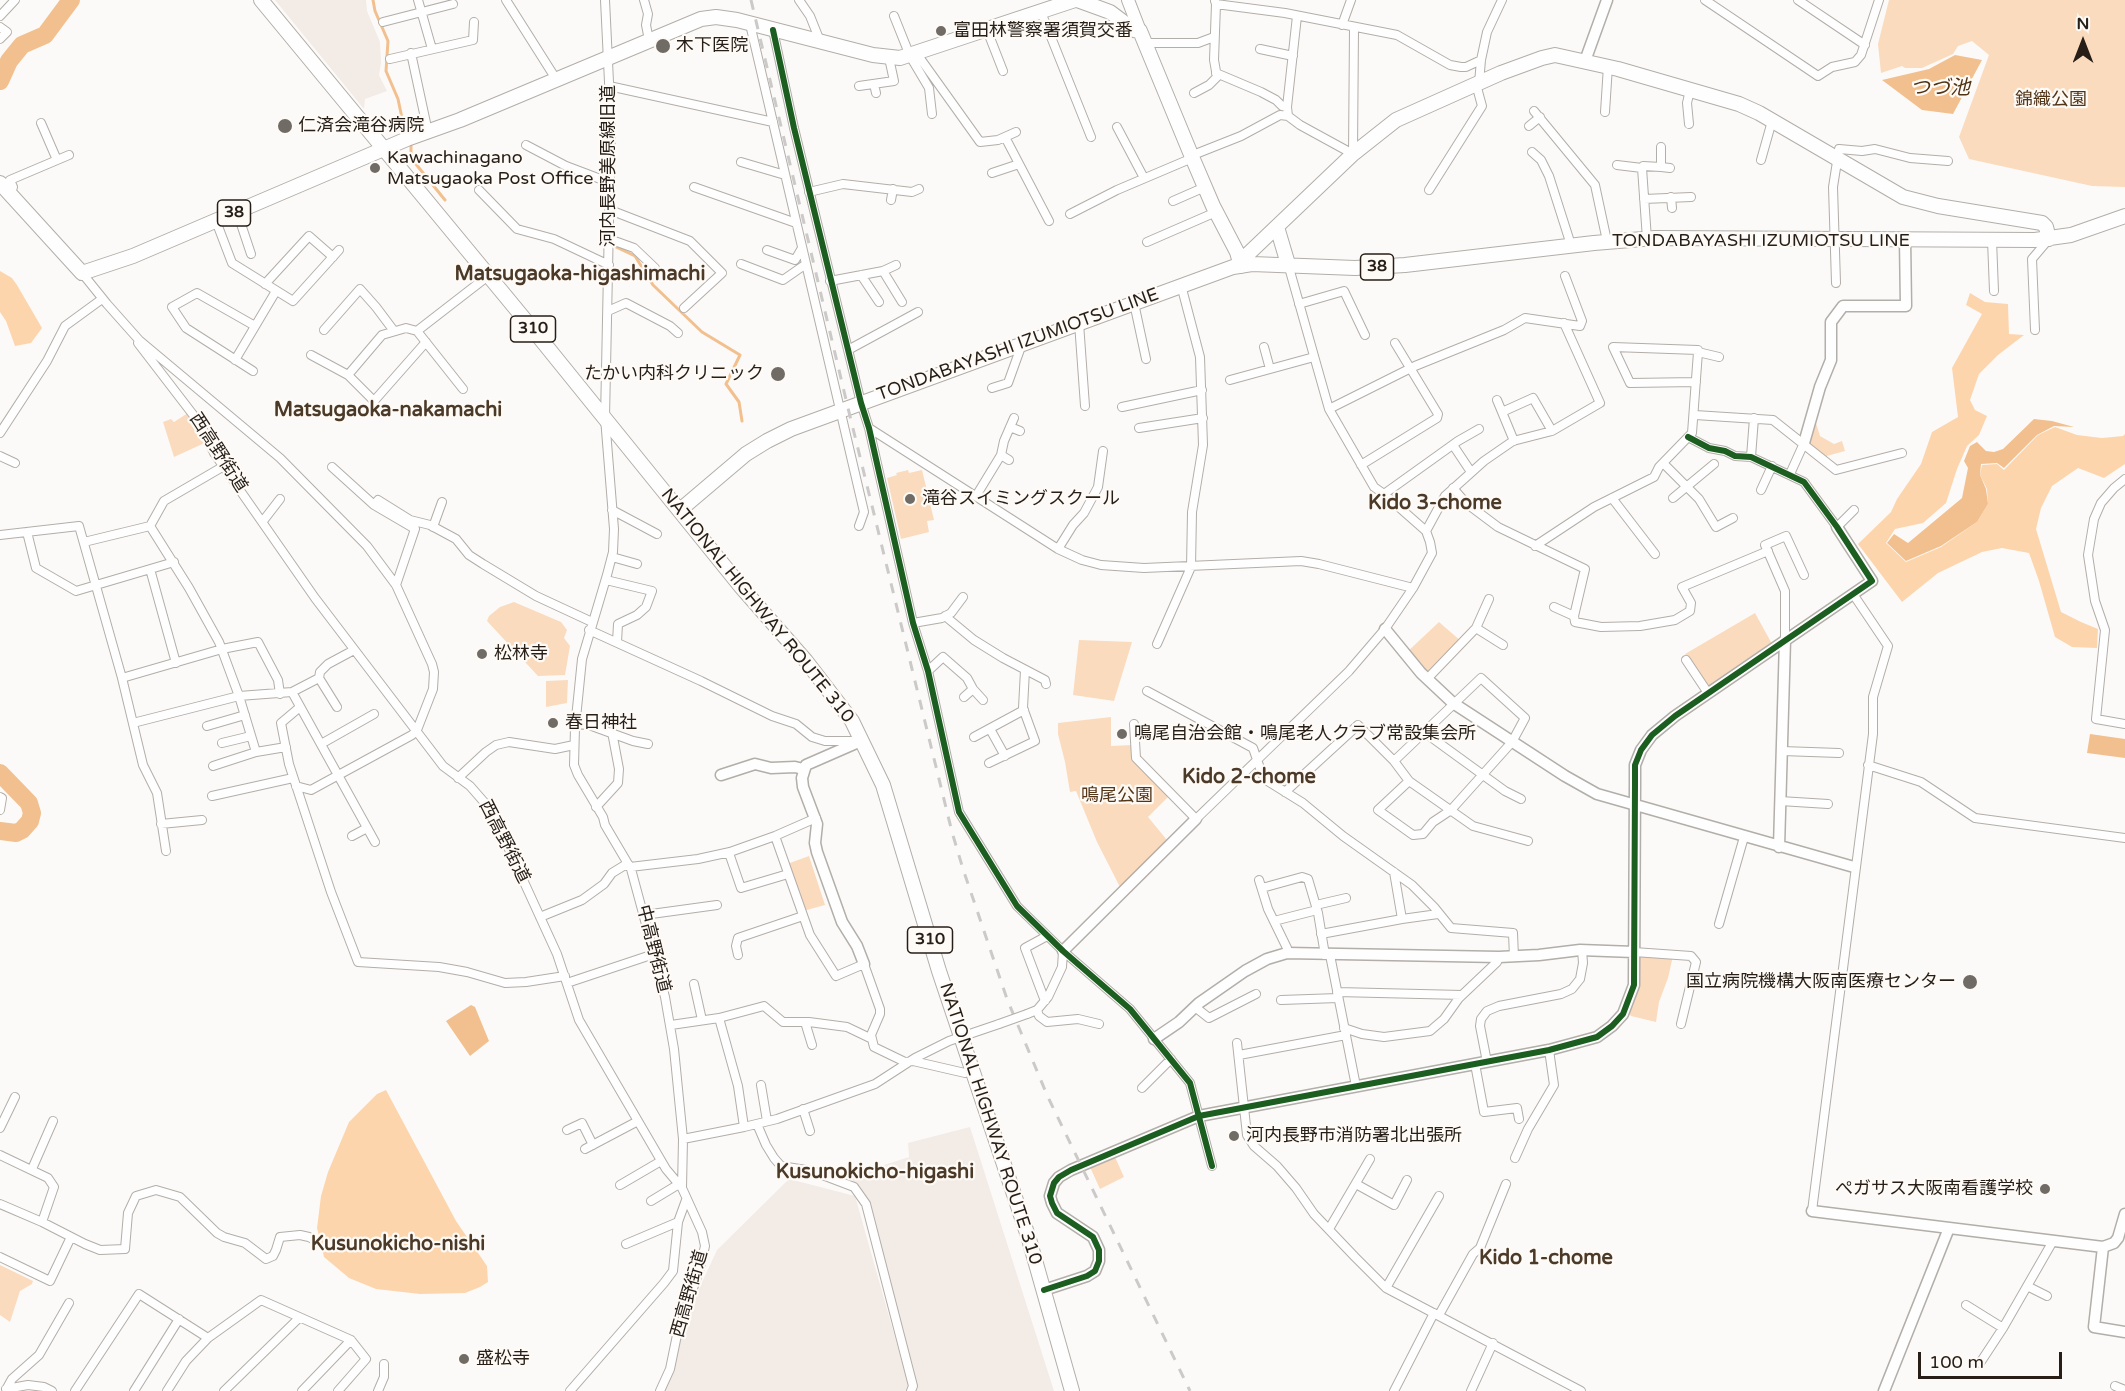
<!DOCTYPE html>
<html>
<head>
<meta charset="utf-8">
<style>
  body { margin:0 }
  #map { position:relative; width:2125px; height:1391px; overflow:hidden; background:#fcfaf8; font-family:"Varela Round",sans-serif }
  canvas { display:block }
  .north { position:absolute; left:2053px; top:12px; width:60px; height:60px; -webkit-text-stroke:4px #fefaf6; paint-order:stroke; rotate:0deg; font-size:16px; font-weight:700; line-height:24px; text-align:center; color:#261e17 }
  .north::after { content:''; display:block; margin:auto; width:21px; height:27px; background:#261e17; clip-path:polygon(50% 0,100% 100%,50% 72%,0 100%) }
  .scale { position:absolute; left:1918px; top:1352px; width:144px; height:27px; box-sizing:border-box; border:3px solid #261e17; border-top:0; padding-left:8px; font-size:18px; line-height:21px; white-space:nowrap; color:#261e17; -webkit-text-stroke:4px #fefaf6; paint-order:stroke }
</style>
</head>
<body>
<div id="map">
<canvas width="2125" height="1391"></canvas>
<div class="north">N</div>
<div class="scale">100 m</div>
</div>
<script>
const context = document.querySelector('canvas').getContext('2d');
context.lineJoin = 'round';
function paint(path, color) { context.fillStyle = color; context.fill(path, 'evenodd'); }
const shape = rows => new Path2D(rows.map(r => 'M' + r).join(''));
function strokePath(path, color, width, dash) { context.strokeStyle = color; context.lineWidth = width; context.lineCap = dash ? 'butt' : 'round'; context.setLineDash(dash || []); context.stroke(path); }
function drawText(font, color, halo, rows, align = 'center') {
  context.font = font + ' "Varela Round","Noto Sans JP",sans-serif'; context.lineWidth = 4.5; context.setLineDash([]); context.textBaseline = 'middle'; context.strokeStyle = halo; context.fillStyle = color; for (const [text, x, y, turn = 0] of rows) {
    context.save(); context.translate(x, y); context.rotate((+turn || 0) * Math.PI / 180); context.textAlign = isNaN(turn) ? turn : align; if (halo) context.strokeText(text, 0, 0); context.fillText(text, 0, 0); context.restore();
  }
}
const built = shape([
  [275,0,366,0,367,11,380,42,381,63,379,75,387,91,365,99,364,109],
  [970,1127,1054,1391,914,1391,870,1206,850,1176,909,1157,908,1143],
  [789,1179,855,1196,909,1387,908,1391,663,1391,673,1369,686,1317,717,1250]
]);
const green = shape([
  [1889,0,2125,0,2125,187,2092,186,1969,159,1959,137,1989,55,1972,41,1958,46,1953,54,1922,68,1905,68,1902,66,1881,73,1878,44],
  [191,411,209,441,174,457,163,422,171,419,174,422],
  [1815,420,1820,436,1834,444,1842,441,1845,451,1823,457,1806,442],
  [908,470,909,473,922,470,934,520,927,521,929,532,901,539,887,478,897,475,896,473],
  [514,602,561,622,567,630,564,638,570,646,565,675,538,676,487,621,489,616,500,607],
  [1755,613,1772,644,1708,688,1685,654],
  [1439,622,1462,642,1427,677,1406,653],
  [1079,640,1132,642,1114,701,1073,695],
  [568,680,567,703,546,707,546,681],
  [1111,717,1111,746,1132,745,1169,796,1148,817,1167,840,1120,887,1097,842,1076,791,1070,792,1065,762,1058,734,1058,723],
  [809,856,825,905,803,911,787,864],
  [1636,953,1673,956,1668,978,1659,1002,1656,1022,1631,1016,1627,1009],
  [1115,1157,1124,1177,1100,1189,1090,1167],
  [0,1265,33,1281,32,1284,20,1291,10,1322,0,1315]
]);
const forest = shape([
  [0,271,12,278,17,285,42,328,31,343,15,346,6,321,0,312],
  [1970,293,1985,302,2008,304,2009,334,2024,335,1998,355,1979,374,1970,400,1975,410,1987,416,1979,435,1967,446,1957,469,1946,503,1923,523,1895,529,1886,543,1906,562,1941,547,1977,522,1988,504,1987,489,1980,475,1982,465,1997,464,2004,470,2038,435,2055,427,2077,435,2102,438,2123,436,2125,434,2125,464,2104,478,2078,468,2052,486,2041,508,2036,529,2061,612,2081,622,2098,629,2097,648,2072,647,2055,637,2039,581,2029,553,2002,548,1982,552,1938,573,1902,602,1858,544,1891,512,1897,499,1921,464,1932,432,1958,417,1952,368,1982,314,1966,305],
  [386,1090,456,1221,487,1266,488,1282,480,1287,465,1293,420,1294,376,1289,349,1278,324,1257,317,1228,321,1196,328,1172,349,1122,377,1094]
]);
const water = shape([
  [1955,55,1982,60,1953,114,1922,110,1882,80,1929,69],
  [2034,419,2052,421,2074,427,2054,426,2037,435,2004,468,1997,463,1981,464,1980,475,1986,489,1988,504,1977,522,1941,546,1906,561,1887,543,1894,534,1908,543,1962,498,1968,468,1964,461,1970,446,1977,442,1986,451,1994,452,2003,449],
  [2090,734,2125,739,2125,758,2087,753],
  [471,1005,475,1007,489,1041,470,1056,446,1021]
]);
const stream = shape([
  [373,0,375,11,388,41,386,71,398,99,402,118,409,133],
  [411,144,411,152,415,163,445,200],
  [616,247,635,256,653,285,702,332,740,355,726,384,739,402,742,421]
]);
const river = shape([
  [0,81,9,61,22,45,45,35,71,0],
  [0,773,29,803,32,813,30,821,22,830,16,833,0,831]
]);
const minor = shape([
  [418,0,432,49],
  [506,0,556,79],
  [605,0,611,123,605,418,614,529,613,552,607,575,582,659,575,728,574,765,578,775,603,817,605,825,631,869,654,954,665,997,674,1049,683,1139,682,1188],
  [644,0,648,14,646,25,649,40],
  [799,0,810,16,820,41],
  [1705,0,1818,76,1832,67,1855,62,1861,55,1879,0],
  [1798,0,1865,45],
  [1216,4,1285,13,1397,35,1450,65,1461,67,1466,67,1481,60],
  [1041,12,1091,137],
  [0,16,15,0],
  [894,16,910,56,929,88,932,114],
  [383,22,453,4],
  [750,24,864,512,859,526],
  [1342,25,1351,0],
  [0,27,7,32,0,39],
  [773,30,794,128,861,403,869,428,913,623,928,671,959,812,1017,906,1063,951,1130,1009,1190,1083,1212,1166],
  [987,30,1003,71],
  [1145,43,1198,43,1214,37],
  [1260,49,1293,56],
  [411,53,428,132],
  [917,54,980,142,998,140,1016,132],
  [390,59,473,40,474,22],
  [1216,73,1261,92,1276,100,1282,106,1287,107],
  [1479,83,1481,60,1487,32,1502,0],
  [874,84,876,93],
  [609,86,773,122],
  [859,86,894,81,889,58],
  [1194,93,1209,85,1217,77,1214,60,1216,4,1215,1],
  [1534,111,1595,185,1607,241],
  [1605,112,1608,66],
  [1288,116,1287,107,1297,16],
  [41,123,57,160],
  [1689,124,1687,103,1690,90],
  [1529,126,1540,117],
  [1117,127,1144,178],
  [1005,137,1049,221],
  [526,145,566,166,611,183],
  [1532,152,1541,160,1549,176,1571,245],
  [1353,154,1354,28],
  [1761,160,1772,121],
  [741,162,785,175],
  [1617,165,1642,168],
  [1661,167,1670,168],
  [992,173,1019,164],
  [694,187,796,223],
  [479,190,517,229,554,239,609,265],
  [1429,190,1482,106,1476,84],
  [809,192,843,184,912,192,919,189],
  [11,193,13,187,10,180,69,155],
  [1671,197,1672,208],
  [1644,199,1691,197],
  [891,200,893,189],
  [1173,201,1205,187],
  [610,210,690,241,722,273,684,308],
  [237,212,251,254],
  [1070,214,1117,190,1190,159,1193,155,1241,136,1280,115,1288,116,1300,125,1353,154],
  [216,221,232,263,293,301,339,250],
  [609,239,634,248,655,268],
  [1647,239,1642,168,1643,166,1661,167,1661,147],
  [1992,240,1994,291],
  [1147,242,1216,212],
  [767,250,795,260,802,248],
  [741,264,783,280,806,264],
  [1288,264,1329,409,1374,487,1384,494,1458,441,1479,429],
  [883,271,902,302],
  [82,273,107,304,139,340,280,458,367,546,396,585,432,664,434,672,433,689,417,730,412,735,311,790,296,786],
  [861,275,879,302],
  [830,281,883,271,896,265],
  [1836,283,1833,187,1839,149,1862,151,1875,149,1910,158,1948,161],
  [265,284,309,236,333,257],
  [1134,303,1146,359],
  [1299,304,1344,291,1365,335],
  [608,311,626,303,670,326,678,333],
  [1079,323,1085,406],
  [324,330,360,289,376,307,394,331],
  [2035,330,2032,259,2049,239],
  [417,331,488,276],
  [139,340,138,343,201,425,214,453,315,598,443,766,470,786,491,810,557,954,579,1020,666,1169,682,1188,702,1232,705,1246,699,1271,677,1335,670,1369,660,1391],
  [1264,347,1270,369],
  [848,350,918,312],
  [311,355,348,375,374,401,426,342],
  [235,360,276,291],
  [253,371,186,328,172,307,197,293,255,326],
  [348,375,382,335,406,328,417,331,463,389],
  [1230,380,1314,357],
  [1696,382,1630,383,1613,347,1698,350,1698,352,1719,357],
  [992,388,1008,383,1022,344],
  [1497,400,1502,412],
  [1122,407,1202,390],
  [1329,409,1415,366,1504,330,1525,318,1580,326,1582,321,1565,276],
  [1695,415,1773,420,1836,470,1902,453],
  [1010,427,1020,431],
  [869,428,1058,549,1082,560,1101,565,1144,568,1301,561,1319,564,1413,588],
  [1139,428,1203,418],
  [0,433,47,361,65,326,102,299],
  [1688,437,1709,448,1725,451,1735,456,1751,457,1804,482,1837,527,1854,510],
  [1514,441,1502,412,1533,398,1552,431],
  [1453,445,1471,472],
  [1001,455,1009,460],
  [0,456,15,463],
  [1751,457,1754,418],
  [1663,463,1699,499,1716,527,1733,518],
  [1361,465,1437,418,1438,414,1395,343],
  [332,467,374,505,415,529,396,585],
  [1790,474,1804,443],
  [2125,479,2114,488,2101,503,2094,519,2088,555,2095,601,2105,630,2096,719,2125,724],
  [1453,488,1466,503,1498,527,1585,569,1574,616,1575,622,1601,627,1640,626,1675,620,1690,611,1691,603,1682,587,1768,551],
  [1761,490,1772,466],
  [976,496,1001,455,1004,441,1014,418],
  [1612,498,1655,554],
  [1673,498,1714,464],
  [374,505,378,500,410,520,430,525,456,539,469,555,483,564,536,596,592,622],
  [612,510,657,534],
  [263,521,280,499],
  [150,526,189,588,219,642,239,696,256,752],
  [433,527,442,502],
  [1426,531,1445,496,1484,461,1513,441,1552,431,1600,403,1564,323],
  [27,532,36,568,76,591,174,562],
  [0,535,79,526,122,678,143,765,157,793,166,851],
  [84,542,150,526,164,501,224,466],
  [1535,546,1594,507,1654,477,1659,467,1692,433,1698,352],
  [1058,549,1073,525,1084,513,1098,487,1103,451],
  [612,557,637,564],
  [150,569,176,663],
  [606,580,652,591,646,607,637,615,618,624,617,642],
  [1554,607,1574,616],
  [945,616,974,640,1003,658,1045,680,1046,684],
  [913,623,942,618,951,613,963,597],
  [1476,628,1503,645],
  [589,630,701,681,772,716,796,724,812,737,825,741,855,741],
  [1785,640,1785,591,1765,545,1786,536,1804,575],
  [1157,644,1191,567,1192,512,1203,445,1200,357,1181,285],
  [1686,660,1708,693],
  [928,671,943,657,967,678,973,689,983,700],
  [122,678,222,649,258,642,278,680,280,694],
  [319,678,337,707],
  [1427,679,1476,628,1489,599],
  [1147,691,1253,748,1262,774,1266,780,1303,803,1343,836,1412,885,1434,907,1451,928,1513,933,1514,957],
  [292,692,375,842],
  [964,697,973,689],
  [300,707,281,723,289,764,331,892,358,962,439,967,467,972,505,983,526,982,565,976],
  [133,723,239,696,292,692,319,678,320,672,328,664,354,650],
  [576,724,589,725,633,741,648,744],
  [1134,724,1136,758,1196,819,1349,671,1385,629,1413,588,1432,553,1430,542,1426,531,1384,494],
  [207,726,245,715],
  [990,729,1005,756],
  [1424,732,1505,791,1521,799],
  [974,737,1024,710],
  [222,743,251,736],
  [321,744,374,714],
  [1782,751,1839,753],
  [1394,761,1481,678,1525,718,1512,742,1451,810,1433,822,1423,834,1413,835,1378,810,1409,781],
  [989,763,1035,741,1023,708,1025,670],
  [1868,765,1921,782,1975,818,2125,838],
  [213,766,256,752,286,747],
  [458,778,486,752,496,745,509,742,555,749,574,745],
  [1285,792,1358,725,1394,761,1409,781,1473,826,1528,841],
  [212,796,293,778],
  [0,797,2,798,0,810],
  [1780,801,1828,804],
  [596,807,618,783,619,769,612,732],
  [161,824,202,820],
  [352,836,367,828],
  [775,836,810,935,836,976,864,964,880,1009,880,1014,871,1035,874,1047,905,1062,913,1061,965,1073,973,1070],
  [729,853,741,888,788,874],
  [1394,872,1402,919],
  [1259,880,1268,909,1287,948,1287,953],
  [1262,888,1302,877,1308,879,1318,913,1325,955],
  [1316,905,1346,898],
  [644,915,717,905],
  [540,917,582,900,604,884,612,873,625,865,630,867,698,859,730,852,775,836,816,818],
  [1274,921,1317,910],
  [1719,924,1744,837],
  [1321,934,1402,919,1438,914],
  [1634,952,1691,956,1696,962,1681,1024],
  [738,955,736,946,738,938,803,916],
  [1330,955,1356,1086],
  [567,983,654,954],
  [694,984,702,1020],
  [1337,992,1462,995],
  [1281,1000,1338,998],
  [1045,1001,1025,948,1047,936],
  [1195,1007,1209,1018,1256,994],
  [1037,1010,1039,1016,1047,1022,1078,1019,1099,1024],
  [1027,1014,1037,1010,1048,997,1062,967,1063,951],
  [719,1018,738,1086,744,1127],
  [805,1022,812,1045],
  [671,1025,719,1018,764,1006,783,1022,809,1022,847,1027,872,1039],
  [1344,1028,1362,1034,1384,1037,1430,1031,1444,1019,1459,998,1497,962,1499,957],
  [1237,1043,1247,1135,1254,1146,1277,1166,1296,1188,1314,1214,1355,1257,1386,1288,1581,1391],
  [1239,1055,1346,1035],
  [1487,1062,1480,1026,1481,1019,1487,1011,1499,1006,1561,994,1572,989,1580,979,1583,963,1582,950],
  [1475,1064,1484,1112,1517,1108,1519,1119],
  [761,1085,767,1121],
  [1142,1088,1171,1059],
  [803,1109,810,1131],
  [757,1124,766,1145,774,1158,781,1166,812,1171,854,1187,866,1204,913,1386,911,1391],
  [0,1128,15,1097],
  [567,1130,582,1123,593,1145],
  [683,1139,744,1127,777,1119,875,1084,915,1058,949,1041,999,1024],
  [585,1149,638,1121],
  [0,1155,48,1178,54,1187,42,1222],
  [1515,1158,1528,1129,1554,1085,1549,1050],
  [32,1169,53,1121],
  [1356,1184,1394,1205,1407,1180],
  [620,1185,661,1161],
  [651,1201,679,1184],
  [0,1204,42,1222,85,1244,100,1250,125,1249,128,1213,136,1196,156,1190,180,1197,217,1233,224,1237,245,1243,266,1259,273,1256,276,1250,280,1237,300,1235,309,1237,316,1241],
  [1812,1211,1873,734,1873,697,1888,646,1853,594],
  [1329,1229,1370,1159],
  [626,1244,678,1222],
  [0,1257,50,1281,71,1237],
  [2027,1286,2047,1296],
  [1386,1288,1439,1196],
  [1966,1305,2003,1328],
  [1439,1315,1473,1254,1480,1248,1506,1184],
  [1980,1363,2003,1328,2053,1241],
  [2115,1386,2125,1390],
  [7,1388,12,1379,39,1355,69,1303],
  [6,1389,28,1385,44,1387,52,1391],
  [75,1391,139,1294,208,1338],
  [134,1391,179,1319],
  [167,1391,186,1361,208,1338,261,1300,351,1340,302,1391],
  [224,1391,299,1318],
  [338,1391,366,1359,351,1340],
  [378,1391,384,1377,384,1364],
  [570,1391,664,1283,673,1271,678,1222,686,1200],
  [1394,1391,1434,1313],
  [1471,1391,1493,1343]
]);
const tertiary = shape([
  [1585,61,1607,0],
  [1804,443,1820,387,1831,360,1831,322,1843,306,1906,306,1905,239],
  [1385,629,1421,673,1453,703,1565,776,1597,794,1854,867],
  [861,741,806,765,802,778,803,787,817,824,815,843,817,852,842,922,857,946,864,964],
  [721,775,755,764,771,768,795,767,803,769],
  [1779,847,1785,640],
  [1063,951,1196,819],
  [1154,1039,1179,1022,1199,1003,1245,971,1267,959,1287,953,1499,957,1539,955,1580,950,1634,952],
  [1812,1211,2103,1247,2114,1243,2118,1238,2125,1214],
  [2103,1247,2094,1327,2125,1332],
  [1044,1290,1087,1276,1095,1271,1099,1261,1099,1250,1093,1237,1057,1213,1052,1203,1050,1196,1054,1183,1059,1177,1071,1170,1199,1116,1549,1050,1597,1037,1612,1026,1623,1014,1634,985,1635,783,1635,765,1641,750,1652,735,1675,716,1872,581,1837,527],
  [1884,1391,1949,1228]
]);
const secondary = shape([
  [1128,0,1140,31]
]);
const primary = shape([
  [1077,0,1110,12,1134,30,1140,31,1192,157,1213,206,1237,252,1241,266],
  [0,183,82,273,133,256,407,139,460,120,701,19,716,17,737,20,873,55,900,58,1075,0],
  [1277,227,1288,264],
  [1241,266,1247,255,1353,154,1396,120,1501,73,1542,58,1555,55,1618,69,1739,104,1759,113,1903,197,1938,206,2042,223,2046,227,2049,239],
  [680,510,746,454,767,441,791,429,1233,267,1252,264,1355,268,1405,265,1594,243,1655,238,2035,240,2071,235,2125,216]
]);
const trunk = shape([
  [261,0,526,321,742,588,806,661,852,721,883,785,939,971,1029,1239,1072,1391]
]);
const rail = shape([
  [751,0,848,408,952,832,963,869,1007,999,1047,1095,1190,1391]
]);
const minorBridge = shape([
  [999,1024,1027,1014]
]);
const cycleway = shape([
  [773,30,794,128,861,403,869,428,913,623,928,671,959,812,1017,906,1063,951,1130,1009,1190,1083,1212,1166],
  [1044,1290,1087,1276,1095,1271,1099,1261,1099,1250,1093,1237,1057,1213,1052,1203,1050,1196,1054,1183,1059,1177,1071,1170,1199,1116,1549,1050,1597,1037,1612,1026,1623,1014,1634,985,1635,783,1635,765,1641,750,1652,735,1675,716,1872,581,1837,527,1804,482,1751,457,1735,456,1725,451,1709,448,1688,437]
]);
const markers = [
  [941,31,6,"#716b66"],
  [663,46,8,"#716b66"],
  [285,126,8,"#716b66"],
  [375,168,6,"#716b66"],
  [778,374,8,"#716b66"],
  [910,499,6,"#716b66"],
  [482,654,6,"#716b66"],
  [553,723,6,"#716b66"],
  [1122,734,6,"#716b66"],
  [1970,982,8,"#716b66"],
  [1234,1136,6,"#716b66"],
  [2045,1189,6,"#716b66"],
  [464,1359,6,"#716b66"]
];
const shields = [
  [234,213,33],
  [1377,267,33],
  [533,329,45],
  [930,940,45]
];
const shieldNames = [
  ["38",234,213],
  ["38",1377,267],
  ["310",533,329],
  ["310",930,940]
];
const poiNames = [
  ["富田林警察署須賀交番",953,31],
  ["木下医院",676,46],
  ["仁済会滝谷病院",298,126],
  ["Kawachinagano",387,158],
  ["Matsugaoka Post Office",387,179],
  ["たかい内科クリニック",764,374,"right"],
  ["滝谷スイミングスクール",922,499],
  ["松林寺",494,654],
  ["春日神社",565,723],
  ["鳴尾自治会館・鳴尾老人クラブ常設集会所",1134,734],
  ["国立病院機構大阪南医療センター",1956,982,"right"],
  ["河内長野市消防署北出張所",1246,1136],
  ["ぺガサス大阪南看護学校",2033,1189,"right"],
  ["盛松寺",476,1359]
];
const parkNames = [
  ["錦織公園",2051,100],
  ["鳴尾公園",1117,796]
];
const streetNames = [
  ["河内長野美原線旧道",609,166,-90],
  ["TONDABAYASHI IZUMIOTSU LINE",1761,241],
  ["TONDABAYASHI IZUMIOTSU LINE",1018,345,-20],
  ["西高野街道",218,453,57],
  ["NATIONAL HIGHWAY ROUTE 310",757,606,51],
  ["西高野街道",504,842,63],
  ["中高野街道",653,949,76],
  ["NATIONAL HIGHWAY ROUTE 310",990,1124,72],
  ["西高野街道",690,1294,-74]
];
const waterNames = [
  ["つづ池",1940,89]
];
const neighbourhoodNames = [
  ["Matsugaoka-higashimachi",580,275],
  ["Matsugaoka-nakamachi",388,411],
  ["Kido 3-chome",1435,504],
  ["Kido 2-chome",1249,778],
  ["Kusunokicho-higashi",875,1173],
  ["Kusunokicho-nishi",398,1245],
  ["Kido 1-chome",1546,1259]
];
paint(built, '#f3ebe5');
paint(green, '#fbdbbd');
paint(forest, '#fdd5ad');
paint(water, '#f2c08e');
strokePath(stream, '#f2c08e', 3);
strokePath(river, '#f2c08e', 18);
strokePath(minor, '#b2aea9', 10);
strokePath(tertiary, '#b2aea9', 13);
strokePath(secondary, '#b2aea9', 14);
strokePath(primary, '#b2aea9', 16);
strokePath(trunk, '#b2aea9', 16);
strokePath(minor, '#fffefe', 8);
strokePath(tertiary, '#fffefe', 10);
strokePath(secondary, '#fffefe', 12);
strokePath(primary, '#fffefe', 14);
strokePath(trunk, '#fffefe', 14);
strokePath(rail, '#cbcac9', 3, [10, 10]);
strokePath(minorBridge, '#b2aea9', 10, []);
strokePath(minorBridge, '#fffefe', 8);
strokePath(cycleway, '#1b5e20', 6);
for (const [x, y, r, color] of markers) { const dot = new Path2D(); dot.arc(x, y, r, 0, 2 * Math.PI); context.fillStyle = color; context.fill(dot); strokePath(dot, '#fefaf6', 2); }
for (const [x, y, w] of shields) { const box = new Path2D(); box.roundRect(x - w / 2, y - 13, w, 26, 4.5); context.fillStyle = '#fefaf6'; context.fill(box); strokePath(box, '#261e17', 1.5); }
drawText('bold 16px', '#261e17', null, shieldNames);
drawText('18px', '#261e17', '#fefaf6', poiNames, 'left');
drawText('18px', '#533518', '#fefaf6', parkNames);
drawText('18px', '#261e17', '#fefaf6', streetNames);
drawText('italic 20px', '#503315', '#fefaf6', waterNames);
drawText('bold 20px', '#4c3a29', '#fefaf6', neighbourhoodNames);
</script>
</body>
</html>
